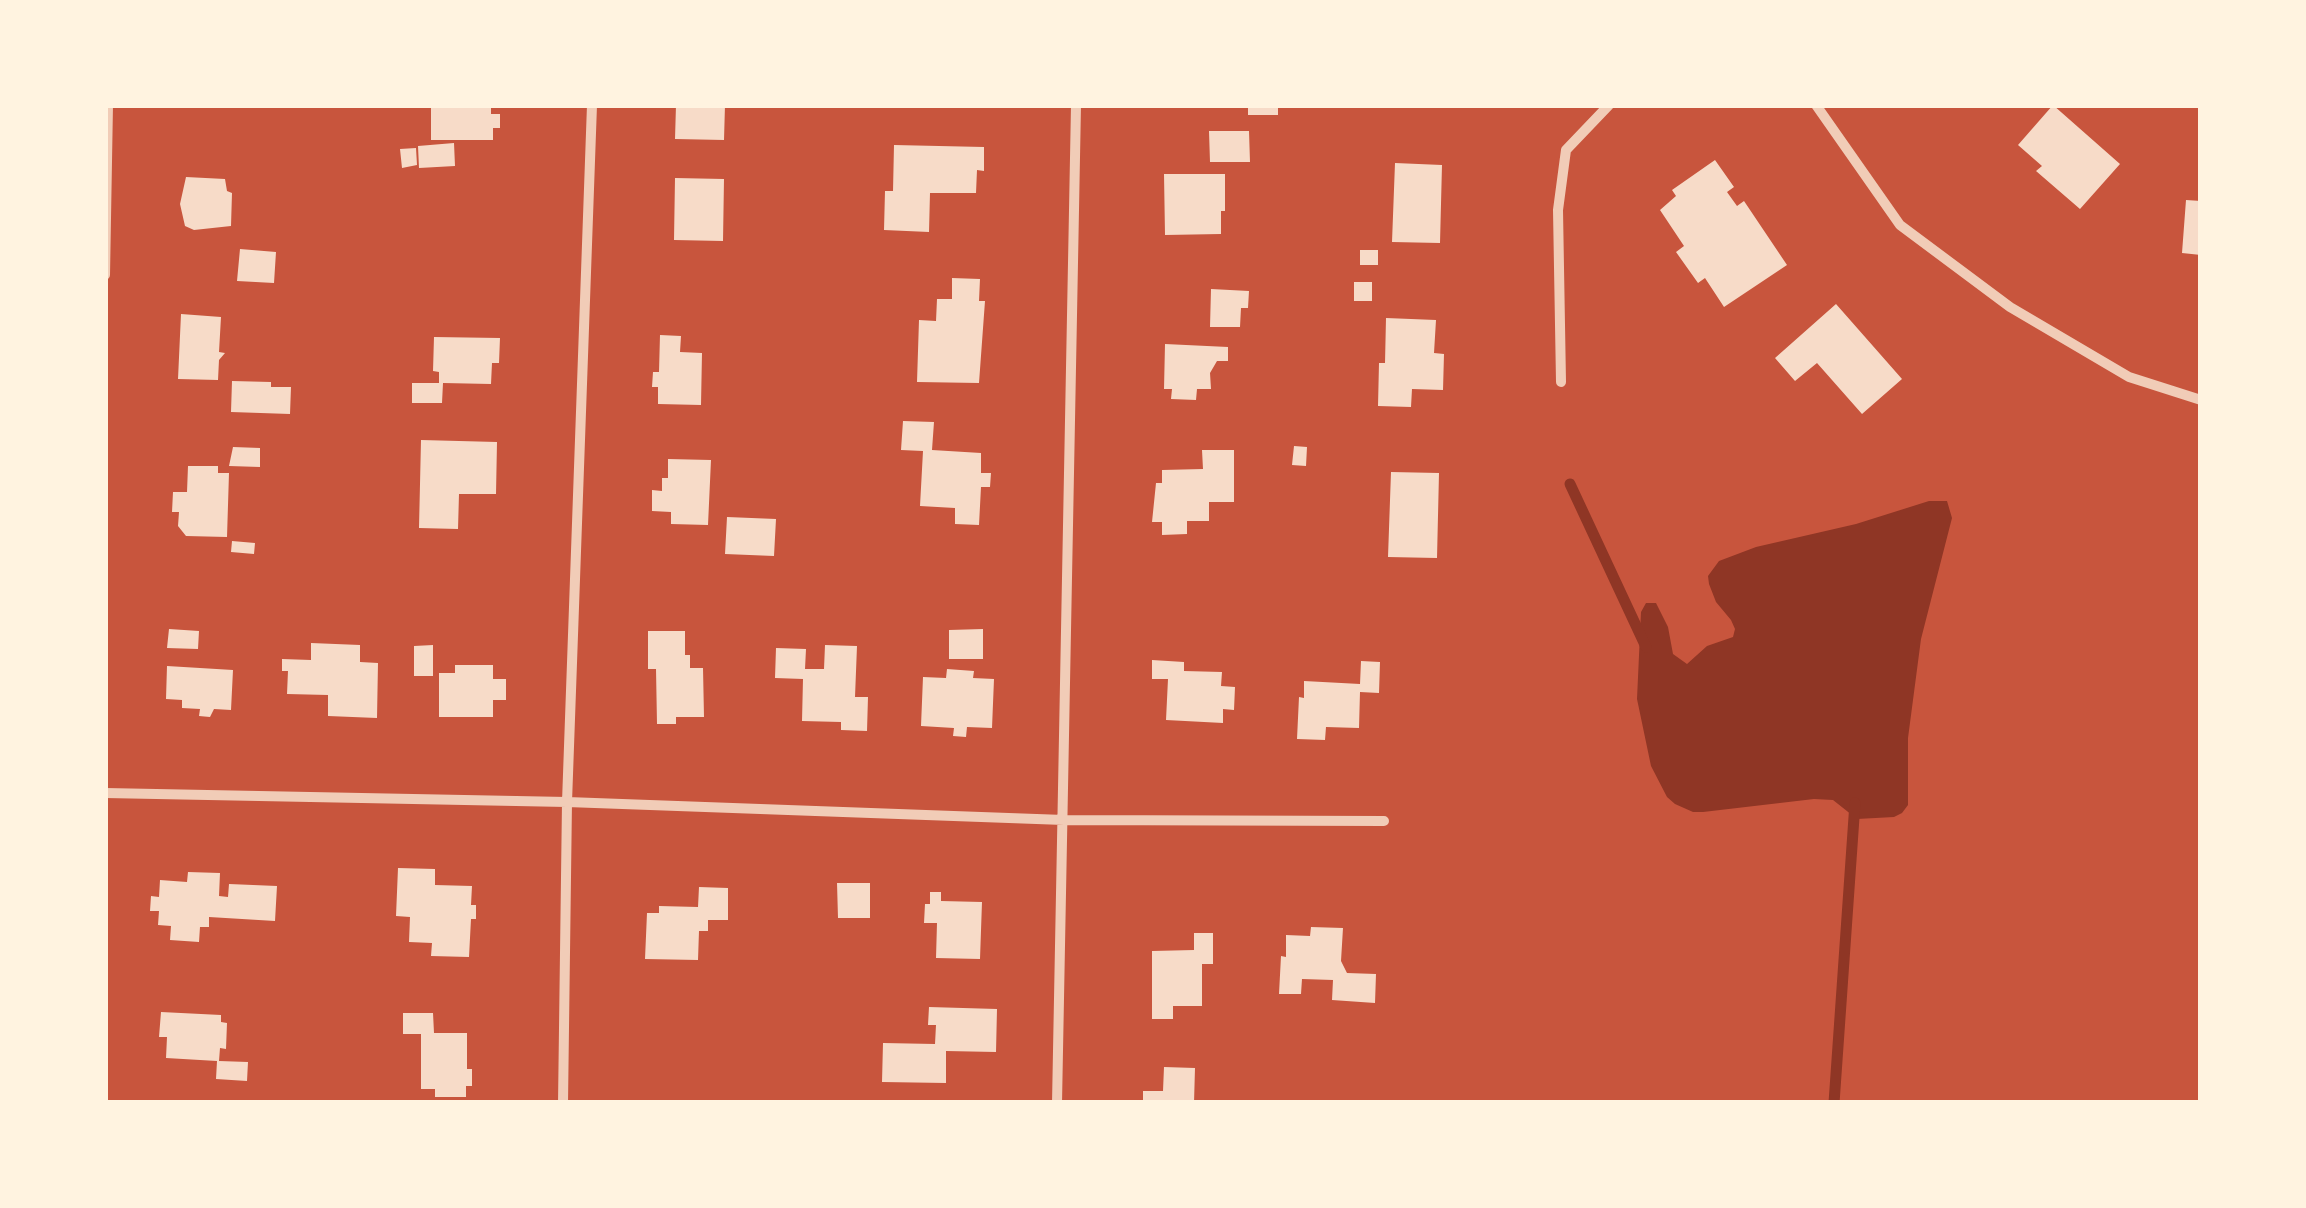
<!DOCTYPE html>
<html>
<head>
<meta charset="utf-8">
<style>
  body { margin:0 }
  #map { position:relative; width:2306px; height:1208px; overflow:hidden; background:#c8553d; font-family:"Noto Sans",sans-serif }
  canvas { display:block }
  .frame { position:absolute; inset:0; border:108px solid #fff3e0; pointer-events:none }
</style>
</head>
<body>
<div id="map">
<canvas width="2306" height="1208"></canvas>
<div class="frame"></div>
</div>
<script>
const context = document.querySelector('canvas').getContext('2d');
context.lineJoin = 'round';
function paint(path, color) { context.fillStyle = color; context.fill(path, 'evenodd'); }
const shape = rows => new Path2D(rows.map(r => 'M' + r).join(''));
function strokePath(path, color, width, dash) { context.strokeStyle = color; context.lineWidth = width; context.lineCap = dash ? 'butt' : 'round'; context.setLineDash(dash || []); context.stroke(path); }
const water = shape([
  [1929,501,1947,501,1952,518,1921,639,1908,738,1908,805,1902,813,1894,817,1857,819,1833,800,1814,799,1703,812,1693,812,1675,804,1667,797,1651,766,1637,699,1641,612,1646,603,1656,603,1668,627,1673,654,1687,664,1707,646,1733,637,1735,629,1731,620,1716,602,1709,584,1708,576,1719,561,1756,547,1856,524]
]);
const stream = shape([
  [1570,484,1646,647],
  [1834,1103,1855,803]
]);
const building = shape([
  [431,105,491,105,491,114,500,114,500,128,493,128,493,140,431,140],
  [676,105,725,105,724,140,675,139],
  [1248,105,1278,105,1278,115,1248,115],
  [2053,105,2120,164,2080,209,2036,171,2042,166,2018,145],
  [1209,131,1249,131,1250,162,1210,162],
  [454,143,455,166,419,168,418,146],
  [894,145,984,147,984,171,977,170,976,193,930,193,929,232,884,230,885,191,893,191],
  [416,148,417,165,402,168,400,149],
  [1715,160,1734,187,1727,192,1737,206,1744,201,1787,265,1724,307,1705,278,1698,283,1676,252,1684,246,1660,210,1676,196,1672,190],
  [1395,163,1442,165,1440,243,1392,242],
  [1164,174,1225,174,1225,211,1221,211,1221,234,1165,235],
  [186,177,225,179,227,191,232,193,231,226,194,230,185,226,180,204],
  [675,178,724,179,723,241,674,240],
  [2186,200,2201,201,2201,255,2182,253],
  [240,249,276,252,274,283,237,281],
  [1360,250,1378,250,1378,265,1360,265],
  [952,278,980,279,979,301,985,301,979,383,917,382,919,320,936,321,937,299,952,299],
  [1354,282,1372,282,1372,301,1354,301],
  [1211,289,1249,291,1248,308,1241,308,1240,327,1210,327],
  [1836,304,1902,379,1862,414,1817,363,1795,381,1775,358],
  [181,314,221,317,219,352,225,353,219,360,218,380,178,379],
  [1386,318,1436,320,1434,353,1444,354,1443,390,1412,389,1411,407,1378,406,1379,363,1385,363],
  [660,335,681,336,680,352,702,353,701,405,658,404,658,387,652,387,653,372,659,372],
  [434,337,500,338,499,363,492,363,491,384,443,383,442,403,412,403,412,383,439,383,439,372,433,371],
  [1165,344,1228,347,1228,361,1217,361,1210,373,1211,389,1197,389,1196,400,1171,399,1172,389,1164,389],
  [232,381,271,382,271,387,291,387,290,414,231,412],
  [903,421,934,422,932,450,981,453,981,473,991,473,990,487,981,487,979,525,955,524,955,508,920,506,923,451,901,450],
  [421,440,497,442,496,494,459,494,458,529,419,528],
  [1294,446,1307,447,1306,466,1292,465],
  [233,447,260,448,260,467,229,466],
  [1202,450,1234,450,1234,502,1209,502,1209,521,1187,521,1187,534,1162,535,1162,522,1152,522,1156,483,1162,483,1162,470,1203,469],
  [668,459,711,460,708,525,671,524,671,512,652,511,652,490,662,491,662,478,668,478],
  [188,466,218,466,218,473,229,473,227,537,186,536,178,526,179,512,172,512,173,492,187,492],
  [1391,472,1439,473,1437,558,1388,557],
  [727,517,776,519,774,556,725,554],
  [232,541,255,543,254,554,231,552],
  [169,629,199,631,198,649,167,648],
  [983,629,983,659,949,659,949,630],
  [648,631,685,631,685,655,690,655,690,668,703,668,704,717,676,717,676,724,657,724,656,669,648,669],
  [311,643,360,645,360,662,378,663,377,718,328,716,328,695,287,694,288,671,282,671,282,659,311,660],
  [433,645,433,676,414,676,414,646],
  [825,645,857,646,855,697,868,697,867,731,841,730,841,722,802,721,803,679,775,678,776,648,806,649,805,669,824,669],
  [1152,660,1184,662,1184,671,1222,672,1221,686,1235,687,1234,710,1223,709,1223,723,1166,720,1168,679,1152,679],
  [1361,661,1380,662,1379,693,1360,692,1359,728,1326,727,1325,740,1297,739,1299,697,1304,698,1304,681,1360,684],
  [455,665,493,665,493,679,506,679,506,700,493,700,493,717,439,717,439,673,455,673],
  [167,666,233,670,231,710,214,709,210,717,199,716,200,709,182,708,182,700,166,699],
  [947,669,974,671,973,678,994,679,992,728,967,727,966,737,953,736,954,728,921,726,923,677,946,678],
  [398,868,435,869,435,885,472,886,471,905,476,905,476,919,471,919,469,957,431,956,432,943,409,942,410,917,396,916],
  [188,872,220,873,219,896,228,897,229,884,277,886,275,921,209,917,209,927,200,927,199,942,170,940,171,926,158,925,159,911,150,911,151,896,159,897,160,880,187,882],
  [837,883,870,883,870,918,838,918],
  [699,887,728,888,728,920,708,920,708,931,699,931,698,960,645,959,647,913,659,913,659,906,698,907],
  [930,892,941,892,941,901,982,902,980,959,936,958,937,923,924,923,925,904,930,904],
  [1311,927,1343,928,1341,961,1347,973,1376,974,1375,1003,1332,1000,1333,980,1302,979,1301,994,1279,994,1281,956,1286,957,1286,935,1310,936],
  [1194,933,1213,933,1213,964,1202,964,1202,1006,1173,1006,1173,1019,1152,1019,1152,951,1194,950],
  [929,1007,997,1009,996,1052,946,1051,946,1083,882,1082,883,1043,935,1044,936,1025,928,1025],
  [161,1012,221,1015,221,1022,227,1023,226,1049,220,1048,219,1061,248,1062,247,1081,216,1079,217,1061,166,1058,167,1037,159,1037],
  [403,1013,433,1013,434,1033,467,1033,467,1069,472,1069,472,1086,466,1086,466,1097,435,1097,435,1089,421,1089,421,1034,403,1034],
  [1164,1067,1195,1068,1194,1103,1143,1103,1143,1091,1163,1091]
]);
const minor = shape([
  [1816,105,1900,225,2010,307,2129,377,2201,400],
  [105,275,108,105],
  [1561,382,1558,210,1566,150,1609,105],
  [105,793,567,802,1064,820,1384,821],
  [563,1103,567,802,592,105],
  [1057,1103,1076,105]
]);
paint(water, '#8f3625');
strokePath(stream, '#8f3625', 11);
paint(building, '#f7dbc8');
strokePath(minor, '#f1ccb7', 10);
</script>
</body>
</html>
